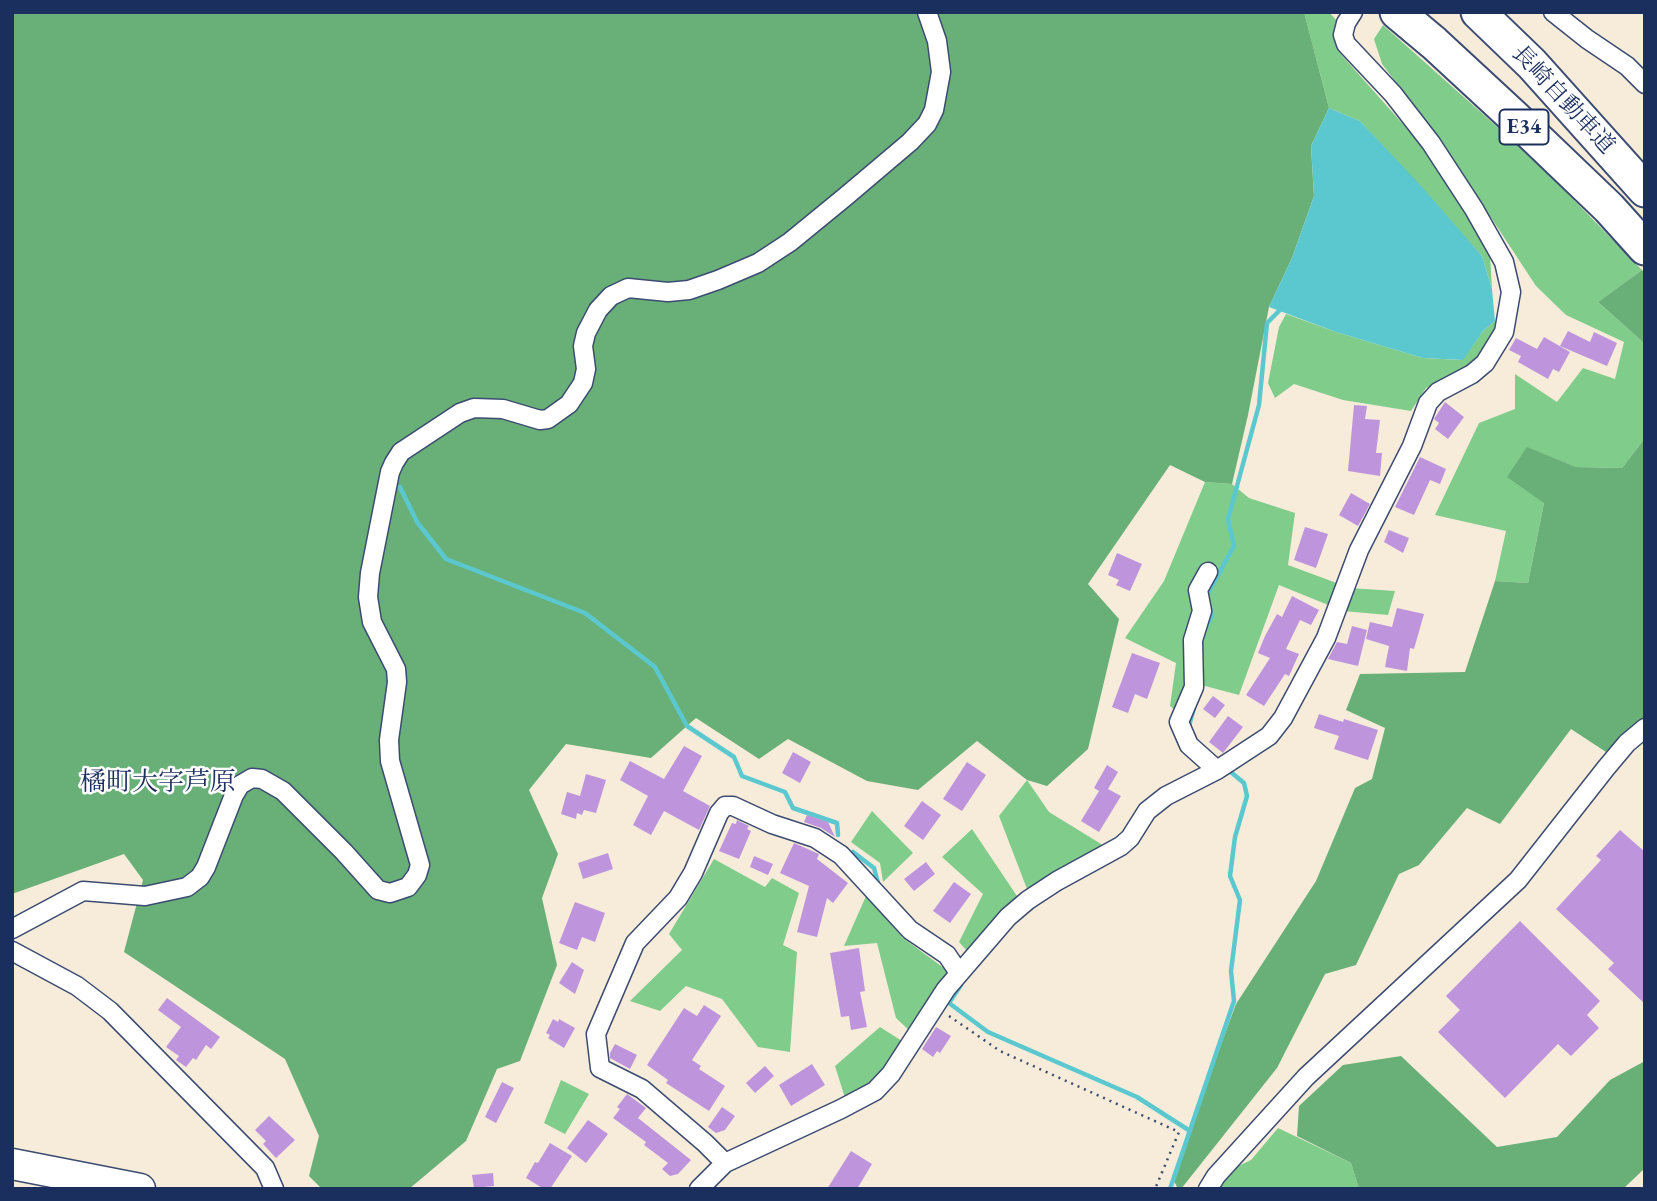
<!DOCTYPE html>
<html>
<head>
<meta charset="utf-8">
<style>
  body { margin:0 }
  #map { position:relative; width:1657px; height:1201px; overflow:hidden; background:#f7ecda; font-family:"EB Garamond",serif }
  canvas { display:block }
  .frame { position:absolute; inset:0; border:14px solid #1b2f5e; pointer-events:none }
</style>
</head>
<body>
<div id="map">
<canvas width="1657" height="1201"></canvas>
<div class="frame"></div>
</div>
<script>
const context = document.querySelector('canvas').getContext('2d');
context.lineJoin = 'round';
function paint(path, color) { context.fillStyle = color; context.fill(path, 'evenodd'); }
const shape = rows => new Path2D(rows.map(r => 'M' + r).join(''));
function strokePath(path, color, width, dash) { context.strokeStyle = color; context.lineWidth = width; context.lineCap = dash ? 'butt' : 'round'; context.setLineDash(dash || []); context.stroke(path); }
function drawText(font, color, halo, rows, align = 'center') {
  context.font = font + ' "EB Garamond","Noto Serif JP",serif'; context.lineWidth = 5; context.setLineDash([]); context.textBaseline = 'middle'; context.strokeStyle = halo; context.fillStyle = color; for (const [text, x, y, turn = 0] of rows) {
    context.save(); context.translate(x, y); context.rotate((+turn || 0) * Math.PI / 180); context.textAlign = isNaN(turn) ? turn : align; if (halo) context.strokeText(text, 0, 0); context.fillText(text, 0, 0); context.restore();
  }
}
const green = shape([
  [1304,12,1329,12,1337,21,1338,51,1426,150,1490,254,1492,289,1482,256,1360,121,1329,108],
  [1383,25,1540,165,1642,270,1598,302,1645,344,1645,438,1622,468,1576,467,1528,448,1544,503,1528,583,1495,581,1506,531,1435,515,1479,423,1515,409,1515,374,1557,402,1583,368,1615,379,1624,342,1566,315,1536,286,1440,140,1382,64,1374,39],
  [1286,314,1336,332,1423,358,1462,360,1483,331,1495,321,1495,337,1479,361,1465,371,1426,388,1411,411,1343,400,1294,384,1275,398,1268,383,1279,327],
  [1205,482,1232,484,1249,498,1295,513,1288,565,1350,588,1395,591,1388,615,1343,611,1279,585,1239,695,1190,682,1177,712,1170,706,1176,663,1125,638,1164,581],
  [1027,780,1049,812,1106,847,1027,889,999,816],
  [872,811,913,853,883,882,880,863,851,842],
  [972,829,1017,896,969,953,959,942,983,894,942,857],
  [714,859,765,887,772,878,799,893,783,945,797,952,790,1052,758,1047,722,999,686,986,660,1011,630,1001,682,950,669,934],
  [866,896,903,938,948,971,912,1033,896,1018,877,943,844,946],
  [880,1027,902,1041,876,1079,845,1098,835,1066],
  [561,1080,589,1094,565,1134,544,1123],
  [1278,1128,1351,1163,1359,1189,1220,1189,1232,1169,1251,1160]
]);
const forest = shape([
  [12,12,1304,12,1329,108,1311,146,1314,196,1292,258,1269,307,1248,415,1232,484,1205,482,1170,465,1088,584,1119,619,1088,749,1047,786,1027,780,977,741,918,790,867,781,788,739,759,759,696,718,651,758,566,744,529,790,558,854,542,898,557,965,520,1061,497,1069,466,1141,409,1189,322,1189,309,1176,319,1136,285,1059,124,952,143,880,124,854,12,894],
  [1642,270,1645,273,1645,344,1598,302],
  [1645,438,1645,719,1606,752,1571,729,1500,824,1467,808,1419,865,1399,874,1356,965,1325,974,1277,1068,1181,1189,1178,1189,1172,1177,1236,1004,1316,881,1355,788,1372,779,1385,728,1346,710,1360,674,1465,672,1495,581,1528,583,1544,503,1507,477,1527,447,1576,467,1622,468],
  [1401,1056,1497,1147,1557,1137,1610,1080,1645,1061,1645,1168,1623,1189,1359,1189,1351,1163,1297,1136,1299,1106,1343,1065]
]);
const water = shape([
  [1329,108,1360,121,1422,187,1482,256,1492,289,1495,321,1483,331,1463,360,1423,358,1336,332,1269,307,1292,258,1314,196,1311,146]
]);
const stream = shape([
  [400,487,417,522,446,559,585,613,655,667,687,726,734,757,742,776,785,792,793,808,837,823,838,835],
  [1208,598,1207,595,1234,546,1228,519,1259,405,1267,323,1283,307],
  [1204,631,1212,615,1210,607],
  [1189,726,1194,708],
  [853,852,874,868,878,883],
  [961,985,949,1003,988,1032,1137,1097,1190,1131],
  [1170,1189,1234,1001,1231,971,1240,900,1230,876,1235,837,1247,796,1244,783,1226,768]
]);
const building = shape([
  [1568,331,1590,342,1594,332,1617,343,1607,366,1560,346],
  [1544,337,1570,352,1559,372,1553,369,1548,379,1518,362,1521,356,1509,350,1516,338,1537,349],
  [1445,402,1464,417,1448,439,1435,429,1439,423,1434,419],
  [1354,405,1367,406,1365,419,1380,420,1376,453,1382,453,1380,476,1348,471],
  [1420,457,1446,469,1440,484,1430,480,1414,515,1395,507],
  [1351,493,1370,504,1358,526,1339,515],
  [1305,527,1328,534,1316,568,1294,560],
  [1389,530,1409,538,1403,553,1384,542],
  [1117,553,1142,564,1130,591,1116,585,1119,580,1108,575],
  [1292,596,1319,610,1311,625,1300,620,1286,649,1299,654,1289,676,1285,674,1264,706,1246,695,1270,658,1258,653,1265,636,1277,614,1282,617],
  [1397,608,1424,614,1414,649,1410,648,1407,671,1385,667,1389,646,1366,639,1370,622,1392,627],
  [1352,626,1367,630,1358,666,1328,659,1337,642,1347,644],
  [1132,653,1160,663,1147,699,1135,694,1128,713,1112,707],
  [1213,696,1225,705,1215,718,1203,709],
  [1319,714,1343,722,1344,719,1378,730,1368,760,1334,749,1339,736,1314,728],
  [1228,716,1243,727,1223,753,1209,742],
  [684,746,702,756,683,791,710,806,699,830,664,811,651,835,633,825,648,796,620,780,630,761,664,779],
  [793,752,811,762,800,783,782,773],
  [967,762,986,775,962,811,943,799],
  [1107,765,1118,772,1108,789,1121,796,1099,832,1081,821,1099,791,1094,788],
  [586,774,606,780,596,813,584,810,582,815,577,813,576,819,561,814,567,792,580,796],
  [922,801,941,815,923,840,904,826],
  [807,815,828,822,835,837,821,828,804,822],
  [737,820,749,826,747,829,751,831,739,859,719,851,732,823,736,824],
  [1620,830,1645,852,1645,1004,1608,969,1614,963,1556,909,1601,860,1596,856],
  [794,843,819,854,817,859,848,883,833,903,827,898,817,937,797,932,809,886,780,873],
  [608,853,613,869,583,879,578,863],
  [754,856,773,864,768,875,750,867],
  [926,862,935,874,914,891,904,879],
  [954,882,971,894,950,923,933,911],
  [575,902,605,913,595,942,582,937,577,950,559,943],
  [1520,921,1600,1001,1587,1015,1599,1028,1571,1056,1558,1044,1505,1098,1438,1032,1460,1010,1446,996],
  [859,948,865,991,860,992,867,1027,851,1030,849,1016,841,1017,830,953],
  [572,962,584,970,575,994,559,983],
  [167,998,220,1037,211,1049,206,1045,196,1060,193,1058,186,1067,176,1060,179,1056,166,1047,181,1027,158,1010],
  [704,1005,721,1016,692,1060,701,1066,699,1069,725,1086,709,1111,666,1083,668,1080,647,1065,684,1008,697,1016],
  [553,1019,558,1022,559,1019,575,1028,564,1048,548,1038,550,1035,546,1033],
  [936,1027,951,1036,940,1053,937,1051,933,1057,922,1049],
  [615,1044,637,1055,630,1069,610,1058,610,1053],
  [812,1064,825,1085,791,1106,779,1085],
  [765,1066,774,1076,755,1093,746,1083],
  [502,1082,514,1088,496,1123,485,1117],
  [627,1094,646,1108,638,1118,691,1160,678,1174,670,1176,662,1169,668,1163,644,1145,646,1142,613,1118,620,1109,617,1107],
  [722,1107,735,1116,725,1130,716,1133,708,1127],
  [269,1116,295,1140,276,1158,263,1144,266,1141,255,1130],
  [588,1120,608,1134,586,1163,567,1148],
  [550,1143,572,1156,550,1189,544,1189,526,1178,535,1162,538,1163],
  [851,1151,872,1164,857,1189,827,1189],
  [493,1173,494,1186,474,1188,472,1175]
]);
const path = shape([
  [949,1016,1000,1051,1179,1132,1155,1189]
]);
const minor = shape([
  [1553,12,1587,39,1627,66,1645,84],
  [1208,572,1198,590,1202,611,1193,640,1194,687,1179,722,1189,745,1217,770],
  [12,929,83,891,145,896,187,887,200,877,206,867,234,795,240,785,252,778,262,779,283,791,344,852,378,890,390,893,408,887,417,875,420,865,390,761,389,740,397,682,396,669,372,622,368,597,370,573,390,472,394,463,401,452,460,413,474,408,503,409,540,420,548,419,569,404,583,383,586,369,583,346,586,333,598,310,611,296,628,288,668,292,689,290,718,280,758,263,790,242,845,197,910,142,927,124,934,110,941,72,937,41,927,12],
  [12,951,77,986,110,1011,265,1168,274,1189],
  [725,1163,705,1143,642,1089,600,1068,596,1034,635,943,678,898,693,873,719,813,725,806,733,806,772,824,815,838,841,855,910,930,947,955,959,973],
  [699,1189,725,1163,841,1109,875,1091,891,1074,946,989,1008,917,1028,900,1057,881,1121,846,1130,838,1147,811,1166,796,1217,770,1269,736,1283,718,1326,638,1359,550,1412,446,1428,403,1438,392,1472,374,1485,363,1504,332,1511,292,1504,262,1474,209,1431,143,1393,94,1346,44,1343,35,1346,23,1353,12],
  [1208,1189,1216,1176,1306,1077,1518,880,1606,768,1627,743,1645,728]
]);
const trunk = shape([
  [12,1164,140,1189]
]);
const motorway = shape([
  [1397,12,1434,43,1514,117,1609,208,1645,248],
  [1478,12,1532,64,1645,190]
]);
const shields = [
  [1524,127,49]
];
const shieldNames = [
  ["E34",1524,127]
];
const streetNames = [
  ["長崎自動車道",1563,100,47]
];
const quarterNames = [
  ["橘町大字芦原",158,783]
];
paint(green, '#80cc8b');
paint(forest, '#68b077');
paint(water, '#5bc8d0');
strokePath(stream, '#5bc8d0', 4.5);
paint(building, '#be95dc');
strokePath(minor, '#3c4b71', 21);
strokePath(trunk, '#3c4b71', 33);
strokePath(motorway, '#3c4b71', 37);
strokePath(path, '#3c4b71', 2.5, [2, 5]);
strokePath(minor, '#fff', 18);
strokePath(trunk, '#fff', 30);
strokePath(motorway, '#fff', 33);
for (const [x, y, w] of shields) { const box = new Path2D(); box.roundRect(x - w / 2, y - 17.5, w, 35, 5); context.fillStyle = '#fff'; context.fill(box); strokePath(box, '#1b2f5e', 2); }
drawText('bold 21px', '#1b2f5e', null, shieldNames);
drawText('23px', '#1b2f5e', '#fff', streetNames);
drawText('26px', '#1b2f5e', '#fff', quarterNames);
</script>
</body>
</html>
